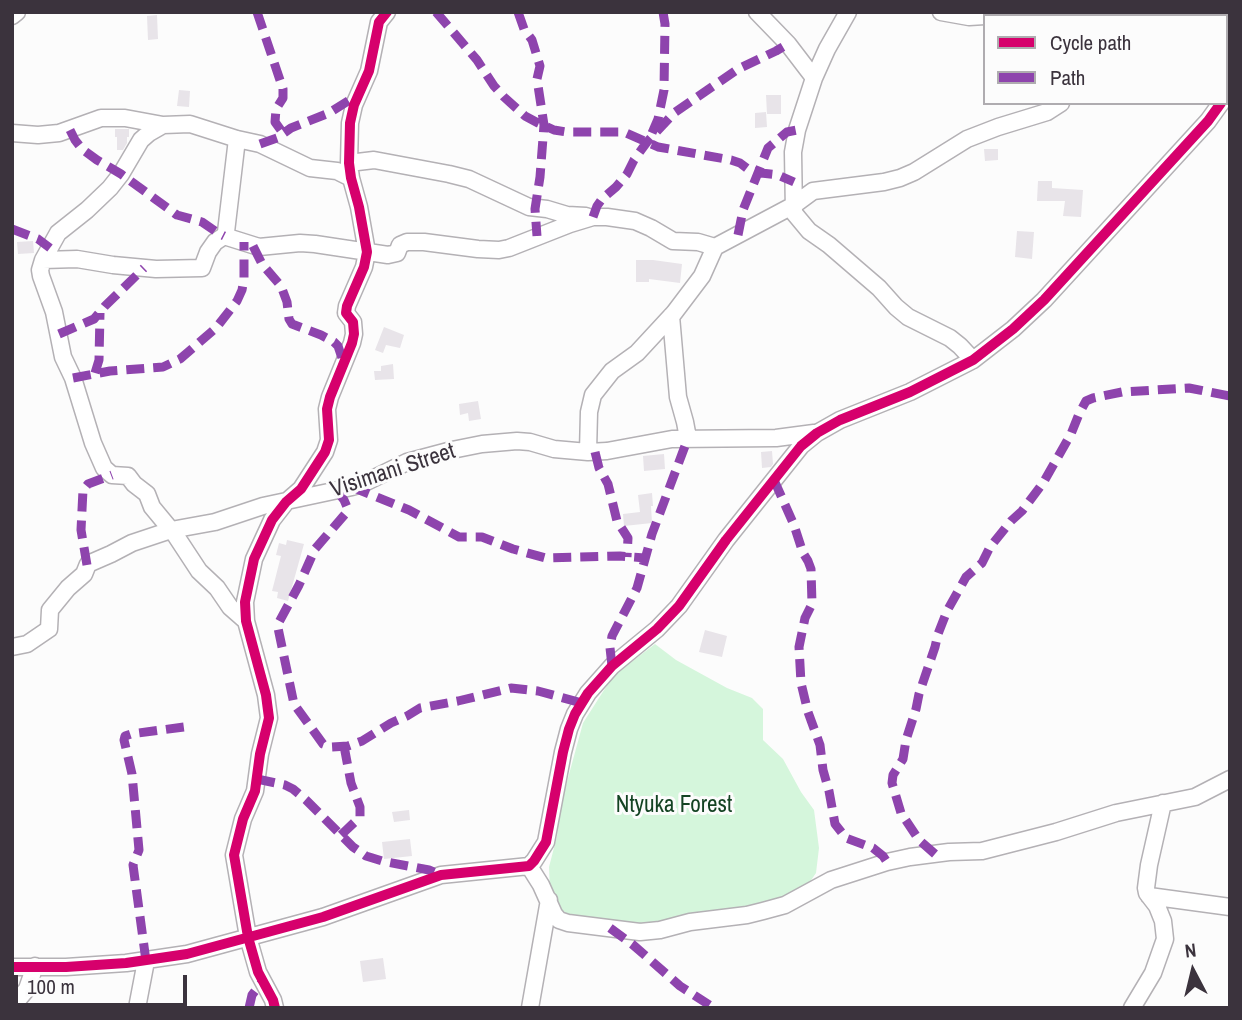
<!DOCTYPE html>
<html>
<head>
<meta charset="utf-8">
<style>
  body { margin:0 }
  #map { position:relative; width:1242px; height:1020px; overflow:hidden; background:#fcfcfc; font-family:"Archivo Narrow",sans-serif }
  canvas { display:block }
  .frame { position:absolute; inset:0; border:14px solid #3b333d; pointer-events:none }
  .legend { position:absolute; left:983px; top:14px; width:245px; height:91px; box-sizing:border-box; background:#fcfcfc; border:2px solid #afacb0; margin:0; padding:9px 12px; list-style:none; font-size:21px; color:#3b333d }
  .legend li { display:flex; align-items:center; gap:14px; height:35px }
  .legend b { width:35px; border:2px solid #afacb0 }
  .north { position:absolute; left:1158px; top:936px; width:70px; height:70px; -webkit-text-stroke:5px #fcfcfc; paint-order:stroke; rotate:353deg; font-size:19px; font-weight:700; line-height:28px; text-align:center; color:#3b333d }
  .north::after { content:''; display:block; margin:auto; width:24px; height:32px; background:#3b333d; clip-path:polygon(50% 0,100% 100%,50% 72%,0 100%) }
  .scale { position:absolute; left:14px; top:975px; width:173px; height:32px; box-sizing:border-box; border:4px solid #3b333d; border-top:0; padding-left:9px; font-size:21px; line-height:24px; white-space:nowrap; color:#3b333d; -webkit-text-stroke:5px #fcfcfc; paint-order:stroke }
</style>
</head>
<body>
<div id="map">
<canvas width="1242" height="1020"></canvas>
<div class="frame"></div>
<ul class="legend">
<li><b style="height:9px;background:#d6006c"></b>Cycle path</li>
<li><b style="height:9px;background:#8e44ad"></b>Path</li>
</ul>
<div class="north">N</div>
<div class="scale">100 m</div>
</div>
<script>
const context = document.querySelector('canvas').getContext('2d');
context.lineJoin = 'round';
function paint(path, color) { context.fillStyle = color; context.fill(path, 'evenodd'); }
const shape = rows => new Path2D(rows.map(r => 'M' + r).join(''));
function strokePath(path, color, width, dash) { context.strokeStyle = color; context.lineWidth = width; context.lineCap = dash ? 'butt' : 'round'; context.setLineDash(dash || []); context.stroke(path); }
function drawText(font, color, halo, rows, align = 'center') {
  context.font = font + ' "Archivo Narrow",sans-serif'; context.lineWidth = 6; context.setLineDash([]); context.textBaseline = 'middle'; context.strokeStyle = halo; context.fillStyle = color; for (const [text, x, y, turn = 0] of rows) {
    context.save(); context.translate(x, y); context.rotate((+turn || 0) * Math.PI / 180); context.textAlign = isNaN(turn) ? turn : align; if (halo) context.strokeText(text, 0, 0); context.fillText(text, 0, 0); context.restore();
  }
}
const green = shape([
  [655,644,676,660,727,688,752,698,763,709,763,740,783,759,801,792,814,810,819,848,816,873,803,892,783,902,664,926,578,920,558,908,550,892,549,867,557,836,559,811,583,723,613,676]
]);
const building = shape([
  [157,15,158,39,148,40,147,16],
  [179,90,190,91,189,107,177,106],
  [766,95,781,95,781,114,767,114],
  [766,112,767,127,755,128,755,113],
  [115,129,129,129,129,137,127,137,127,143,123,150,117,150,117,137,115,137],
  [984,149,998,149,998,160,985,161],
  [1038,181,1052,181,1052,188,1083,190,1081,217,1063,216,1065,201,1037,201],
  [1017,231,1034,232,1032,259,1015,257],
  [33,241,34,253,18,254,17,242],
  [636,260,653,260,682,264,680,283,649,279,649,282,636,282],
  [384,327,404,335,400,348,386,345,383,353,375,350],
  [393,364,394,379,375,380,374,371,381,371,381,366],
  [478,401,481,419,469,421,468,413,460,415,459,404],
  [772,451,773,464,771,467,762,468,761,452],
  [664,454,665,469,644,471,643,456],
  [652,493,653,506,651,506,652,523,624,526,623,514,640,512,638,495],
  [287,540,304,544,288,601,277,598,278,592,272,591,281,556,276,555,279,543,286,545],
  [705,630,727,636,722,657,699,652],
  [409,810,410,820,394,822,392,812],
  [410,839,412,856,384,859,382,842],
  [383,958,386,979,363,982,360,961]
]);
const minor = shape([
  [757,12,788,44,814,78],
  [848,12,827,49,814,78,797,130,793,152,794,213,809,231,829,245,879,288,896,307,908,317,950,338,960,346,973,360],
  [941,12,969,17,985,16],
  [1102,12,1103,16],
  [12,16,17,12],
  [1226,51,1230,49],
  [163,125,149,133,141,140,121,174,110,188,87,210,58,233,43,260,40,270,41,276,54,312,63,357,73,378,93,443,104,468,112,475,128,476,134,484,147,494,152,507,176,536,199,571,217,588,230,607,246,621],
  [12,133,38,135,59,133,101,118,125,118,163,125,190,124,237,139,260,144,310,168,337,171,351,178],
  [349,163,374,160,449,174,469,179,529,207,547,209,567,215,586,216],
  [224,236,259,247,300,243,315,244,388,255,397,253,400,245,407,242,424,242,478,249,499,250,509,248,570,224,593,217,607,217,635,221,651,228,673,241,698,242,715,247],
  [43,260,77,259,113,265,156,269,202,268,208,252,215,242,224,236,226,232,237,139],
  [671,316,678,397,685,422,688,438],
  [588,452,589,412,593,395,612,371,637,353,674,313,702,276,715,247,794,205,813,191,884,182,900,178,914,172,967,139,998,127,1047,112,1061,103],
  [12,647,27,644,49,629,50,610,68,588,84,574,88,564,111,554,132,543,171,530,215,522,263,506,352,487,362,484,407,462,452,450,482,444,517,441,530,442,554,449,588,452,607,451,672,439,776,438,814,433],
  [529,866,541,885,554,914,559,920,568,923,640,932,660,930,690,922,747,915,763,911,785,905,831,880,887,862,910,857,949,852,982,851,1056,832,1116,813,1195,797,1230,779],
  [1149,896,1230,907],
  [12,967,66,967,126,963,187,954,323,917,441,875,529,866,534,861,546,842,563,752,569,729,575,714,588,693,612,666,657,629,679,606,726,540,801,446,817,433,840,420,910,392,973,360,1013,329,1044,300,1208,121,1221,103],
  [12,1007,27,989,35,966],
  [137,1008,146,961],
  [275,1008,273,1000,258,972,248,937,234,855,243,819,255,791,260,754,269,718,266,695,246,621,245,602,254,559,272,520,286,502,301,489,325,452,329,440,327,409,330,397,352,343,354,334,353,322,346,313,347,306,364,267,367,252,359,207,351,178,349,163,350,123,354,105,369,71,379,22,387,12],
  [530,1008,549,900],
  [1132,1008,1153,973,1165,939,1163,921,1157,906,1147,893,1146,888,1149,865,1163,803]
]);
const quiet = shape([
  [257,12,283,89,283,98,276,109,275,122,283,133],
  [436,12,477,60,494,86,504,97,525,116,538,123,554,130,567,132,624,132,658,147,731,160,740,163,752,172,778,175,794,182],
  [518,12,524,29,532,40,540,66,537,79,544,125,540,177,535,209,537,236],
  [70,130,75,140,82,149,97,160,121,174,177,215,202,222,218,233,224,236],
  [652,133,658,119,664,90,665,24,663,12],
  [260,144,277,138,291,128,329,113,356,96],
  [593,217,597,206,602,199,616,187,627,174,634,160,647,142,674,113,738,69,776,51,788,44],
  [12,229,38,239,50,248],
  [738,235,743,210,768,148,787,132,797,130],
  [253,246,262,264,281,286,287,302,289,319,292,324,321,335,334,342,338,346,344,364],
  [59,334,94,319,105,306,144,268],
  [95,373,99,360,100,313],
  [73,378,110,371,163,367,180,359,216,328,237,301,242,290,244,279,244,242],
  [595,452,599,468,608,484,617,521,628,538,627,557],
  [774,480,794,525,803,553,808,561,811,569,812,604,805,618,799,647,801,683,808,712,820,745,823,770,829,791,835,824,846,838,873,848,883,856,887,862],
  [352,487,409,510,459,537,482,537,513,549,546,558,620,556,645,558],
  [337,491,344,500,347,507,346,513,315,549,299,585,278,624,278,628,294,704,323,744,331,747,348,746,362,741,391,723,407,716,420,708,458,701,511,688,538,691,582,703],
  [87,565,81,530,83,490,88,484,112,475],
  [612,666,610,648,612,636,637,588,652,534,688,438],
  [257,779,285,785,293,789,306,800,353,847,366,856,382,861,429,870,441,875],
  [341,835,360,817,360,807,351,783,344,746],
  [935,854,919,840,901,813,892,783,893,775,903,759,906,740,916,709,919,694,935,647,938,634,947,611,966,577,982,563,990,547,1011,521,1022,511,1043,483,1071,434,1079,414,1086,401,1093,398,1122,392,1189,388,1230,396],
  [610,928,632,944,680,986,714,1008],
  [146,961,133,865,139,850,132,774,124,740,125,736,131,734,191,726],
  [249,1008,252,995,262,982]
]);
const cycleway = shape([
  [12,967,66,967,126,963,187,954,323,917,441,875,529,866,534,861,546,842,563,752,569,729,575,714,588,693,612,666,657,629,679,606,726,540,801,446,817,433,840,420,910,392,973,360,1013,329,1044,300,1208,121,1221,103],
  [275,1008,273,1000,258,972,248,937,234,855,243,819,255,791,260,754,269,718,266,695,246,621,245,602,254,559,272,520,286,502,301,489,325,452,329,440,327,409,330,397,352,343,354,334,353,322,346,313,347,306,364,267,367,252,359,207,351,178,349,163,350,123,354,105,369,71,379,22,387,12]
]);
const streetNames = [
  ["Visimani Street",393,471,-18]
];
const parkNames = [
  ["Ntyuka Forest",674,806]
];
paint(green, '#d5f6dc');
paint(building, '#e8e4e9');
strokePath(minor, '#b4b1b5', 19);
strokePath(minor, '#fff', 16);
strokePath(quiet, '#8e44ad', 9, [18, 9]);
strokePath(cycleway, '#d6006c', 10);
drawText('23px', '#3b333d', '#fcfcfc', streetNames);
drawText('23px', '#144323', '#fcfcfc', parkNames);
</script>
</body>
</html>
